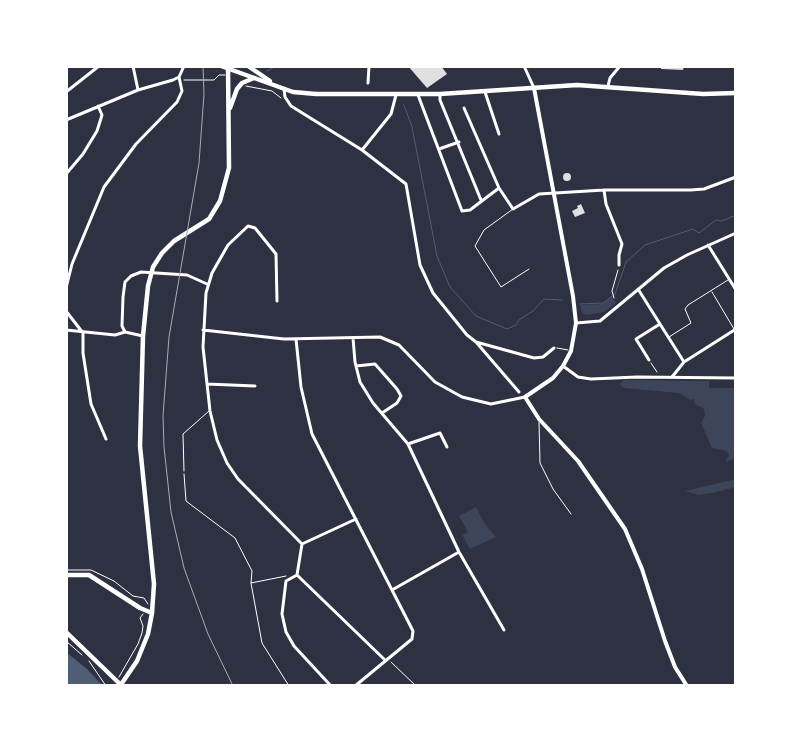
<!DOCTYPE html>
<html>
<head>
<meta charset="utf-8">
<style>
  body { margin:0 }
  #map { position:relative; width:802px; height:752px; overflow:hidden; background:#2d3142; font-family:"Work Sans",sans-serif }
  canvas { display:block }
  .frame { position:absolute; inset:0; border:68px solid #fff; pointer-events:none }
</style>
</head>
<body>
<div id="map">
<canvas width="802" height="752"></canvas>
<div class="frame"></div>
</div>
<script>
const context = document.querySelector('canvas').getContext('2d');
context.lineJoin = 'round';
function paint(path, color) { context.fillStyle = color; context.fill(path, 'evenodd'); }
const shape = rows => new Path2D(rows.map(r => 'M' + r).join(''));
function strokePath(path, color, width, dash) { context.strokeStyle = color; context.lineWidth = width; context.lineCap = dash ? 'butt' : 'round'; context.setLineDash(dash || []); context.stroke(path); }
const green = shape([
  [612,297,616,303,604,312,587,315,582,313,580,305,602,304],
  [624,380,709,381,709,388,736,388,736,458,725,462,729,455,727,451,712,448,701,423,705,416,704,409,695,404,694,399,690,400,679,393,624,388,619,384],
  [736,479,736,487,712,493,698,495,685,491],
  [476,507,485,524,496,537,470,549,462,535,468,532,459,516]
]);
const water = shape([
  [66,652,87,669,103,686,66,686]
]);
const stream = shape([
  [267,71,277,66],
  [404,105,412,127,437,256,450,287,476,316,507,329,516,325,520,319,533,311,544,299,562,300],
  [579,304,603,303,615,294,626,262,645,245,693,229,699,233,716,220,722,221,736,215]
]);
const building = shape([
  [408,66,441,66,447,74,427,88],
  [661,66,684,66,683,70,661,69],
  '563 177a4 4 0 1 1 8 0a4 4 0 1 1-8 0Z',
  [581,204,585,213,575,217,572,211,578,208,577,206]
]);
const path = shape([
  [184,80,214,80,219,75,225,75],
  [246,86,272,91,281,98],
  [614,298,612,291,618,270],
  [557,348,568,350],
  [651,363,657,372],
  [184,474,186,501,235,538,252,571,251,583,286,576],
  [66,570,91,570,114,581,133,596,144,598,148,604],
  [251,583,262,643,289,686],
  [66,641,82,655],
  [89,661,106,686],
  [391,662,416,686],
  [119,677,138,644,142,633,143,626,140,618,143,614]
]);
const service = shape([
  [513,209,484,230,475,246,501,287,529,269],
  [712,292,734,329],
  [669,337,691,323,685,309,688,305,728,280],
  [539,422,540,463,553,489,571,514],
  [184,471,183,434,209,411]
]);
const minor = shape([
  [133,66,138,90],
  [524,66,534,88],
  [368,83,369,66],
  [608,86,610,78,620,66],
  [284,89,285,97,291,106,362,150,406,184,420,265,433,293,467,335,476,342,534,358,543,357,554,348],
  [66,92,99,66],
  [485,92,499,134],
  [440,94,440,100,481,200],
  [418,95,462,211,470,210,499,188],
  [464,108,499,188,513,209,539,194,604,190,691,190,704,189,736,177],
  [66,120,138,90,173,80,179,77,184,66],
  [439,149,459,142],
  [362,150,391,114,396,95],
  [66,174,83,154,97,131,102,115,98,106],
  [604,190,606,204,622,244,619,255,619,265],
  [708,245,736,290],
  [66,288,72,264,104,187,136,144,177,102,182,91,179,77],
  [638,289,660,324,636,339,649,360],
  [277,301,276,254,255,228,248,226,228,245,212,273,206,293,203,347,210,411,217,440,227,463,238,479,302,544,297,575],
  [66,311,83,333,83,353,91,404,106,439],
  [576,323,600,321,664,268,687,255,736,233],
  [660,324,684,362],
  [66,330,115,335,125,332,143,336],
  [203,330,284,339,380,337,399,345,435,382,462,397,491,404,525,397],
  [125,332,122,326,123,297,125,282,131,276,141,272,187,275,207,284],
  [353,338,355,362,360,382,373,403,408,444,459,552,504,630],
  [296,339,301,387,312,434,413,631,412,639,355,686],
  [476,342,519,392],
  [356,366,375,364,397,389,401,396,397,403,382,413],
  [563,366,578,377,591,379,637,377,736,378],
  [672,377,684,362,736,329],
  [207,384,255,386],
  [408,444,440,433,447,447],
  [302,544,356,519],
  [297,575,286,581,282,614,286,632,294,646,331,686],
  [297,575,385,660],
  [392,590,459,552]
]);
const tertiary = shape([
  [534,88,573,296,576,323,571,351,563,366,553,378,525,397,539,419,578,461,625,529,642,569,665,641,675,667,687,686]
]);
const secondary = shape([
  [230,108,237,89,242,83,254,78],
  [66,575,89,575,140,608,152,613],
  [66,632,122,686],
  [120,686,137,661,148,634,152,613,154,584,140,446,143,336,148,286,153,267,162,253,174,241,209,219,220,201,229,168,228,66]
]);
const primary = shape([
  [221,66,293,92,316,94,440,94,577,85,703,94,736,93],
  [248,66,270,81]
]);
const rail = shape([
  [203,66,204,94,199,163,169,337,163,416,164,447,171,512,184,568,208,634,233,686]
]);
paint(green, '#3c4559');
paint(water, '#4f5d75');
strokePath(stream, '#4f5d75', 1);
paint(building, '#e0e0e3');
strokePath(path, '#fff', 1);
strokePath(service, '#fff', 1);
strokePath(minor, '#fff', 3);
strokePath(tertiary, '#fff', 4);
strokePath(secondary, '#fff', 4.5);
strokePath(primary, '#fff', 4.5);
strokePath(rail, '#abadb3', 1);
</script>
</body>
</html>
